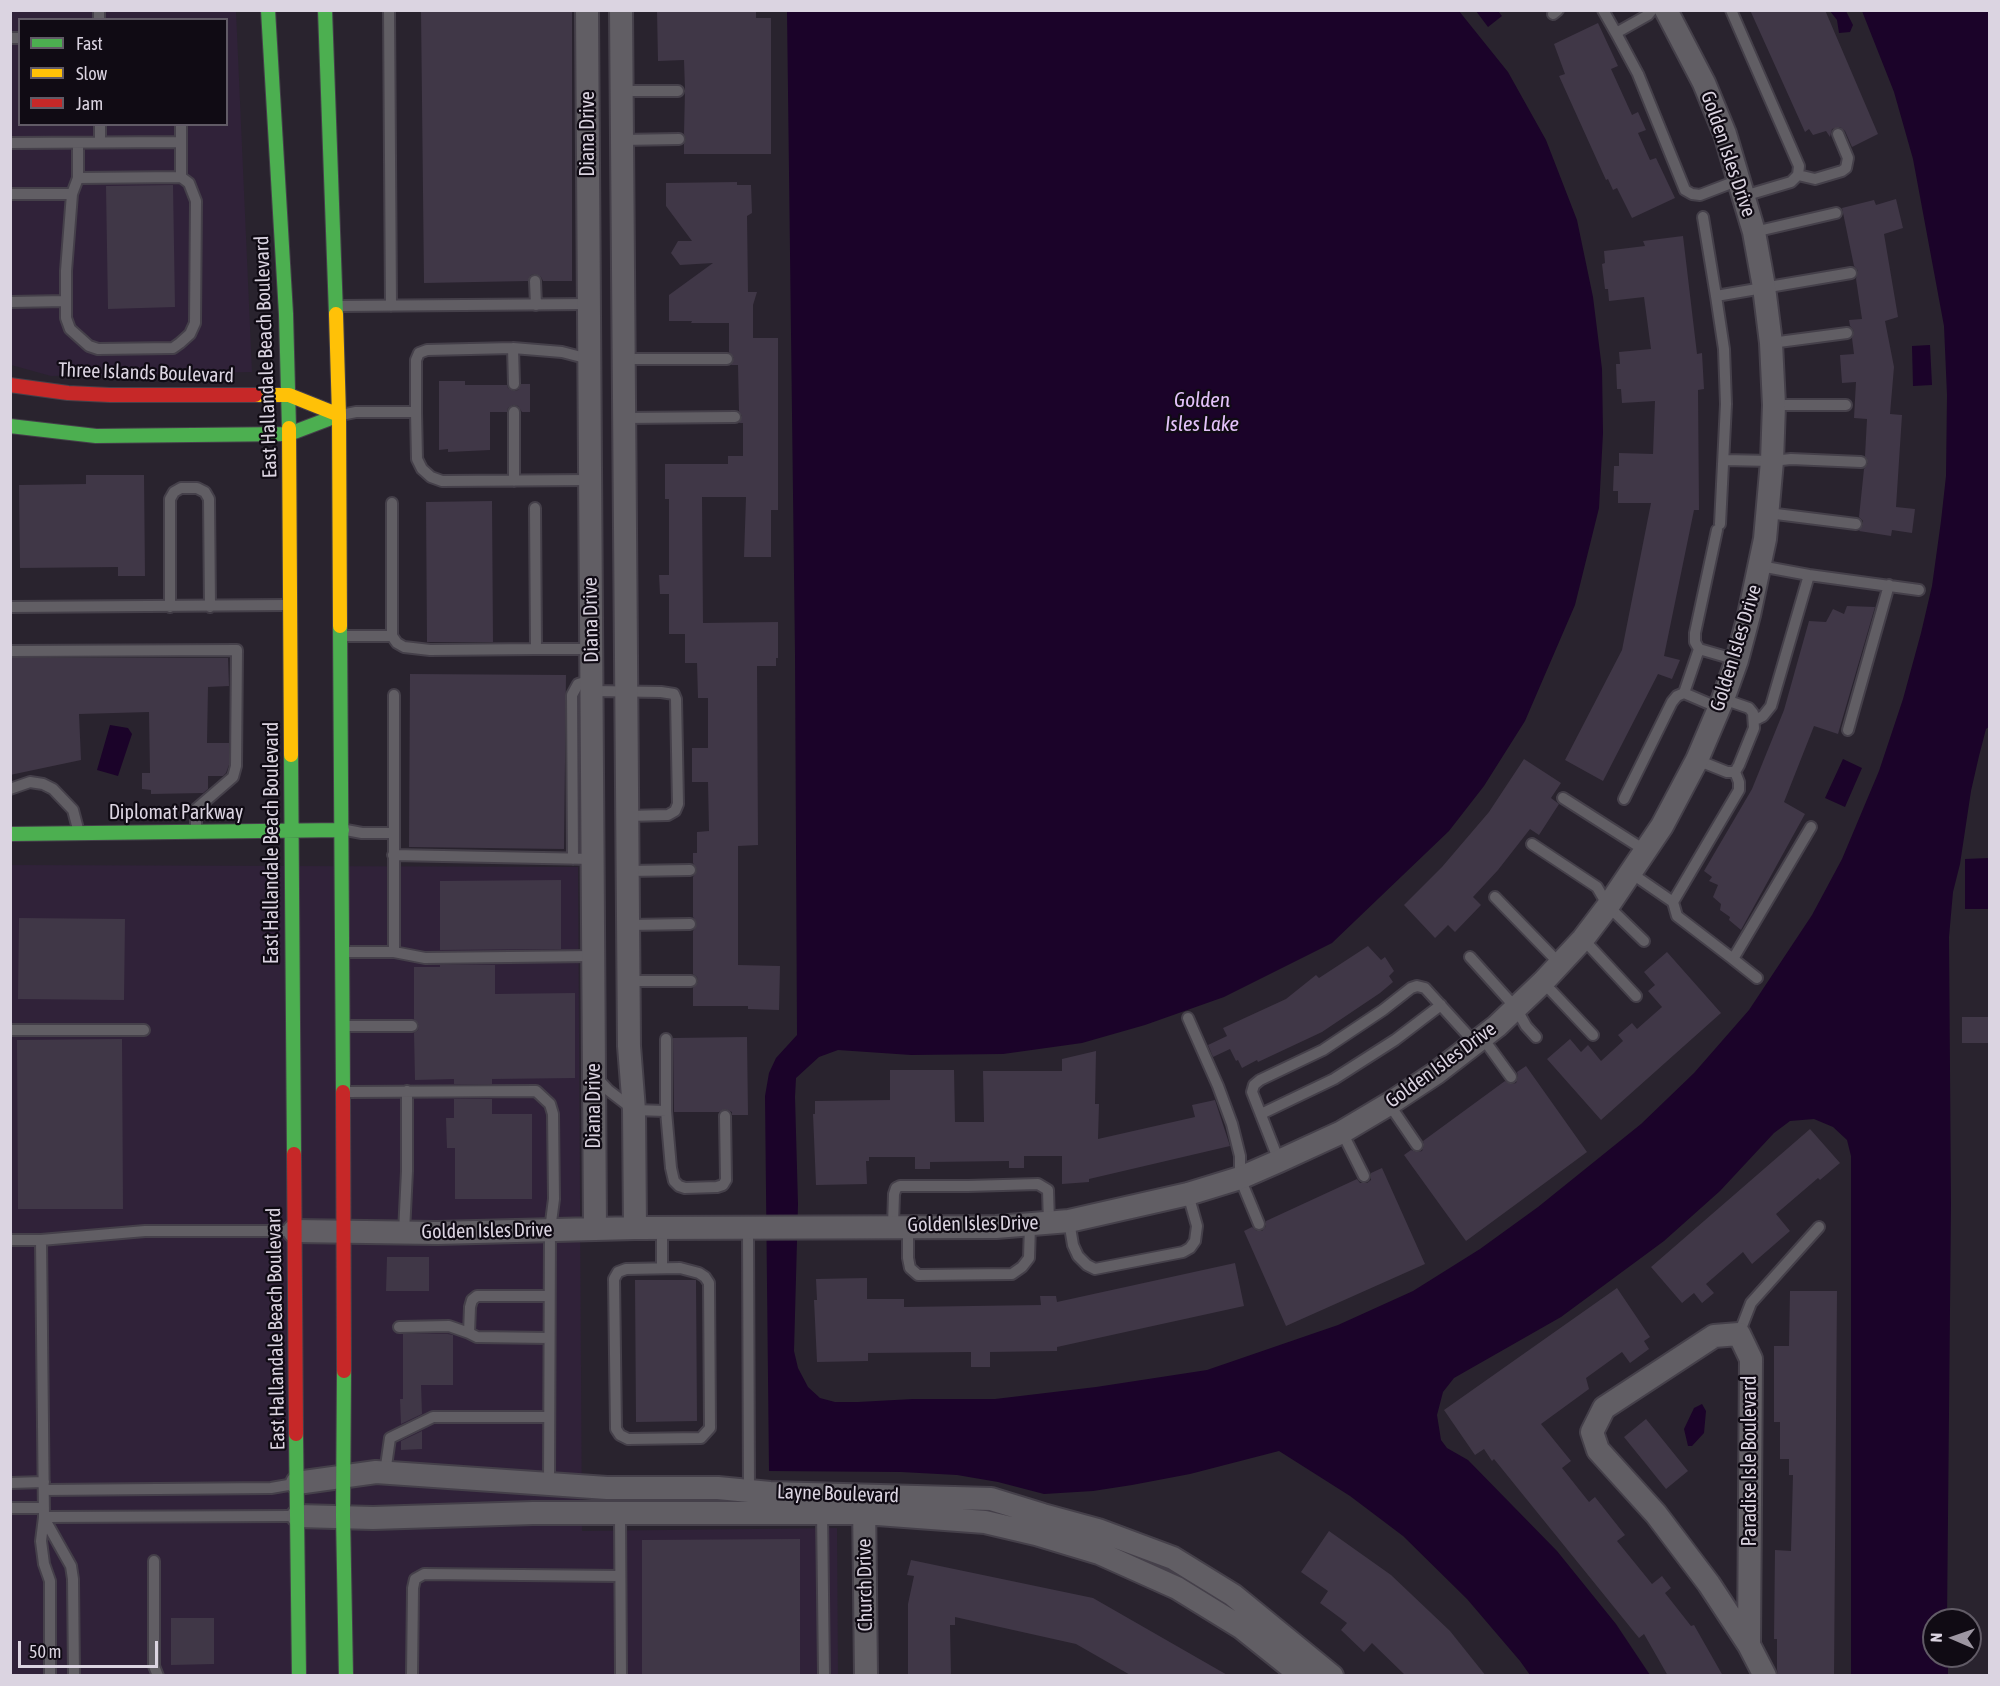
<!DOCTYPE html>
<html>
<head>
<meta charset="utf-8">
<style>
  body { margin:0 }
  #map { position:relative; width:2000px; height:1686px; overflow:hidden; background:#29232e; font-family:"Asap Condensed",sans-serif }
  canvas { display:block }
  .frame { position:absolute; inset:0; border:12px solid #dbd4e1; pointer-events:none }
  .legend { position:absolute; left:18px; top:18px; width:210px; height:108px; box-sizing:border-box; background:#100b14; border:2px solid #615b66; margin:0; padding:8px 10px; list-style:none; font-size:18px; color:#dbd4e1 }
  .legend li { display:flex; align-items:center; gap:12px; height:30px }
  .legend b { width:30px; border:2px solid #615b66 }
  .north { position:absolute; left:1922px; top:1608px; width:60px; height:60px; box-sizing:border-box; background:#100b14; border:2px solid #615b66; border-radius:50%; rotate:272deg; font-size:16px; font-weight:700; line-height:24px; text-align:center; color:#dbd4e1 }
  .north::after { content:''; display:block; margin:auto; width:21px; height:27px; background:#9d96a2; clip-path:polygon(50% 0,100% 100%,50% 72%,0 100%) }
  .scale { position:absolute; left:18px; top:1641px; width:140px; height:27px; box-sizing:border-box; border:3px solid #dbd4e1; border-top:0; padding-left:8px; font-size:18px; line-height:21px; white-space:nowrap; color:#dbd4e1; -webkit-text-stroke:4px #100b14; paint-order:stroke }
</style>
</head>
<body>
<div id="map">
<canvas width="2000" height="1686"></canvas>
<div class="frame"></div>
<ul class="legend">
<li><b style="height:8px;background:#4caf50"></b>Fast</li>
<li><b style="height:8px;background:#ffc107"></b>Slow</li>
<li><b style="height:8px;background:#c62828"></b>Jam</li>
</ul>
<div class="north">N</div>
<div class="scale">50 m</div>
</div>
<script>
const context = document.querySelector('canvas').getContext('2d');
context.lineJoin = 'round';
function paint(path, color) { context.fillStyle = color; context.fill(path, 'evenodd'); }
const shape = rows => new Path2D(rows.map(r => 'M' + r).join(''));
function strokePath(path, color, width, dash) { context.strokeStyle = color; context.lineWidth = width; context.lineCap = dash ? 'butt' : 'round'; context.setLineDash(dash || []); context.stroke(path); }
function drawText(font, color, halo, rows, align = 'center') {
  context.font = font + ' "Asap Condensed",sans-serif'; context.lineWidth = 4.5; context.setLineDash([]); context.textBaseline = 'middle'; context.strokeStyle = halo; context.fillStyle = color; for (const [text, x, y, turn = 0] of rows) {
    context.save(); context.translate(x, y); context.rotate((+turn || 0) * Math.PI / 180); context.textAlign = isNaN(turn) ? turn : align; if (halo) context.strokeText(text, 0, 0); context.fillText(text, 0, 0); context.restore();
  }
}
const built = shape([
  [10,11,236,11,252,372,51,376,11,365],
  [20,20,226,20,226,124,20,124],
  [11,865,578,867,582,1531,837,1528,838,1675,11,1676]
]);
const water = shape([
  [787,11,1459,11,1508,72,1546,140,1577,220,1593,297,1602,369,1603,433,1599,508,1575,605,1525,721,1484,786,1449,831,1332,943,1224,997,1145,1025,1082,1043,1003,1054,911,1055,838,1050,819,1057,796,1078,795,1097,798,1204,794,1351,798,1368,808,1387,820,1398,835,1402,858,1402,913,1399,995,1399,1096,1387,1207,1370,1338,1325,1413,1291,1480,1249,1538,1207,1641,1124,1694,1073,1749,1010,1812,915,1842,859,1879,771,1903,699,1921,633,1932,586,1941,521,1946,476,1947,395,1944,326,1913,159,1894,92,1862,11,1989,11,1990,726,1986,729,1979,756,1971,791,1960,864,1953,892,1949,937,1951,1205,1947,1620,1934,1620,1934,1656,1948,1656,1948,1675,1851,1675,1851,1156,1847,1140,1833,1127,1814,1119,1790,1121,1774,1133,1720,1191,1664,1241,1561,1317,1454,1378,1443,1392,1437,1415,1441,1440,1447,1448,1468,1460,1557,1551,1616,1624,1650,1675,1530,1675,1520,1661,1467,1599,1403,1536,1350,1496,1279,1451,1190,1474,1132,1485,1093,1491,1044,1494,998,1482,957,1475,901,1472,769,1471,765,1096,769,1073,776,1058,797,1035,795,654],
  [1476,11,1498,11,1502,16,1488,27],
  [1830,11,1846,11,1853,25,1850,32,1839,33,1837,20],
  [1930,345,1932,385,1913,386,1912,346],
  [110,725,128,728,132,734,118,776,97,770],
  [1843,759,1862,768,1845,807,1825,798],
  [1989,858,1989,909,1965,909,1965,859],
  [1702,1404,1706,1411,1704,1433,1692,1446,1688,1446,1684,1429,1694,1408]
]);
const building = shape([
  [421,10,572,10,572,281,543,281,541,277,535,274,531,275,528,281,424,283],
  [657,10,756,12,756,18,771,18,771,154,684,154,684,144,686,139,684,134,685,90,684,60,658,61],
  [1750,10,1825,10,1878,134,1852,147,1845,131,1840,127,1832,129,1830,137,1826,131,1813,135,1809,129,1805,132],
  [1598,23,1618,66,1611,69,1632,115,1638,112,1646,130,1638,133,1650,160,1656,158,1675,198,1632,218,1617,188,1613,190,1608,179,1606,180,1559,76,1565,74,1554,44],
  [737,182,737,185,751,185,752,213,747,216,748,292,757,292,753,305,753,338,778,338,778,510,771,510,771,557,744,557,746,497,702,497,703,623,778,622,778,658,776,658,776,666,757,666,758,845,738,846,738,965,780,966,779,1010,748,1009,748,1006,693,1006,693,988,698,982,697,977,693,974,693,931,697,924,693,917,693,877,697,870,693,863,693,853,697,853,697,832,709,831,708,782,692,782,692,748,708,748,708,698,698,698,697,663,685,663,685,634,669,634,669,594,660,594,659,575,669,575,669,499,665,499,665,464,728,464,728,456,743,456,743,423,739,423,742,416,739,411,738,365,731,365,734,358,729,352,729,323,691,323,692,321,669,321,669,295,713,263,680,265,671,253,678,241,692,241,666,206,666,183],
  [173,185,175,307,108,309,106,186],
  [1896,199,1903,228,1884,234,1898,317,1885,321,1894,367,1890,414,1902,415,1896,507,1915,509,1912,533,1892,530,1891,536,1859,531,1863,525,1863,521,1859,517,1864,469,1868,463,1865,456,1867,419,1854,418,1856,382,1842,383,1840,355,1854,354,1852,338,1854,331,1850,326,1849,320,1862,319,1856,279,1858,271,1854,266,1842,208,1874,200,1876,205],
  [1683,236,1697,354,1702,353,1704,389,1698,390,1699,510,1694,510,1664,656,1680,660,1672,679,1658,674,1603,781,1565,760,1622,650,1651,503,1618,503,1618,491,1613,491,1614,466,1619,466,1619,453,1653,454,1655,401,1622,403,1621,389,1617,389,1616,364,1620,364,1619,352,1651,349,1644,297,1609,301,1608,289,1605,289,1602,264,1605,263,1604,251,1645,246,1643,241],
  [439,381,465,381,465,385,507,385,508,388,514,391,518,390,521,384,530,384,530,412,522,412,518,406,513,405,508,408,507,412,490,412,490,450,448,452,448,449,439,450],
  [86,475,144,475,145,576,118,576,118,567,20,568,19,485,86,484],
  [492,501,493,642,427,642,426,502],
  [1847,606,1875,607,1838,734,1814,726,1784,802,1805,814,1741,930,1729,920,1730,917,1720,910,1721,904,1713,897,1718,885,1709,881,1712,877,1704,871,1752,789,1784,710,1809,621,1826,622,1833,609,1844,614],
  [10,658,228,658,229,686,208,687,207,743,229,743,229,765,226,773,223,776,208,776,208,789,203,793,151,794,151,790,142,789,142,773,150,773,149,712,79,714,81,760,10,775],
  [410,674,566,675,564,849,409,847],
  [1524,759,1561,783,1551,798,1559,804,1539,835,1530,829,1498,870,1473,897,1481,905,1455,932,1448,925,1435,938,1404,905,1442,867,1489,812],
  [561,880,561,949,440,950,440,881],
  [19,918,125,919,124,1000,18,999],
  [1368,946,1381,960,1385,957,1394,971,1389,976,1393,982,1380,993,1322,1032,1258,1062,1257,1060,1242,1068,1238,1060,1236,1061,1230,1049,1213,1057,1208,1045,1227,1036,1223,1028,1286,999,1316,975,1319,978],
  [1667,952,1721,1013,1601,1120,1547,1059,1570,1039,1581,1052,1588,1045,1601,1061,1623,1041,1618,1035,1632,1023,1637,1029,1662,1007,1648,991,1655,985,1644,972],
  [440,965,495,965,495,994,575,993,575,1078,492,1079,492,1084,454,1084,454,1079,415,1080,414,1033,418,1030,419,1025,414,1019,414,967,440,967],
  [1962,1017,1989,1017,1989,1043,1962,1043],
  [747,1037,748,1115,732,1115,732,1112,725,1109,719,1112,674,1112,673,1038],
  [122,1039,123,1209,18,1209,17,1040],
  [1096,1051,1095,1104,1099,1104,1098,1139,1195,1117,1192,1105,1215,1100,1230,1146,1089,1179,1089,1182,1062,1184,1062,1156,1024,1156,1024,1168,1009,1168,1009,1161,930,1162,930,1169,915,1169,915,1157,869,1157,869,1161,866,1161,867,1184,816,1185,813,1114,815,1114,815,1101,890,1100,890,1070,954,1070,955,1122,984,1122,983,1071,1062,1071,1062,1059],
  [1526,1066,1587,1152,1466,1241,1404,1155,1411,1150,1417,1152,1422,1151,1424,1145,1423,1141,1505,1081,1511,1084,1516,1083,1518,1077,1517,1072],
  [454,1099,492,1099,492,1114,532,1114,532,1199,455,1199,455,1148,447,1148,446,1118,454,1118],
  [1810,1129,1840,1163,1820,1180,1818,1178,1776,1214,1790,1231,1752,1264,1743,1252,1706,1284,1714,1293,1702,1303,1694,1293,1682,1303,1651,1267],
  [1382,1168,1425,1264,1286,1326,1244,1231,1252,1227,1257,1231,1262,1231,1266,1226,1266,1221,1357,1179,1360,1183,1367,1183,1371,1180,1371,1173],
  [387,1257,429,1257,429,1291,386,1291],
  [1235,1263,1244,1306,1057,1347,1057,1351,990,1352,990,1367,971,1367,971,1352,868,1353,868,1361,817,1362,814,1300,817,1300,816,1279,867,1278,867,1299,904,1299,904,1307,1041,1305,1040,1296,1056,1296,1057,1302],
  [635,1280,696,1280,697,1421,636,1422],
  [1617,1288,1650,1337,1644,1341,1649,1349,1630,1363,1622,1352,1586,1378,1589,1389,1541,1424,1571,1461,1562,1468,1589,1502,1595,1497,1625,1535,1617,1541,1652,1584,1662,1576,1671,1588,1665,1593,1691,1626,1694,1625,1723,1676,1668,1676,1644,1634,1639,1638,1494,1459,1492,1461,1484,1449,1475,1455,1444,1410],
  [1790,1291,1837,1291,1834,1676,1778,1676,1777,1669,1777,1639,1774,1639,1775,1550,1791,1551,1793,1475,1789,1475,1789,1459,1780,1459,1780,1422,1774,1422,1774,1346,1789,1346],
  [403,1334,448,1334,453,1335,453,1385,421,1385,422,1414,401,1424,400,1399,403,1399],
  [1646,1419,1688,1471,1666,1489,1624,1437],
  [422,1431,422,1449,401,1450,401,1441],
  [1329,1531,1391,1575,1450,1631,1486,1676,1406,1676,1372,1643,1364,1652,1341,1630,1347,1623,1320,1603,1328,1591,1301,1572],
  [800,1539,800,1676,642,1676,642,1540],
  [911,1560,1093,1598,1229,1676,1132,1676,1076,1644,955,1617,955,1625,950,1625,951,1676,908,1676,908,1604,914,1576,907,1575],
  [171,1618,214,1618,214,1664,171,1665]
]);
const lane = shape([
  [99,10,99,20],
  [389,10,391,306],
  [1603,10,1616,33],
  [1652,10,1648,15,1616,33,1638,74,1685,190,1692,194,1700,195,1739,180],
  [1731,10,1799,166,1798,175,1791,182,1744,196],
  [1553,14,1558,10],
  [10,38,20,38],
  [621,91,678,91],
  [100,124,100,142],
  [621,140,679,139],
  [10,143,181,142,181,124],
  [78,143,78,178,181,177],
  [1798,175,1815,179,1842,171,1846,168,1848,158,1838,134],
  [10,194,72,194,78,178],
  [72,194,66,271,66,318,70,329,89,346,98,349,173,348,180,343,190,334,195,323,196,201,189,183,181,177,181,142],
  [1703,217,1716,296,1851,273],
  [1754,232,1836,213],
  [535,281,536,305],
  [1716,296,1724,349,1726,404,1720,524],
  [10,302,66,301],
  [339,306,589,304],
  [1771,343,1847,333],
  [513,348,514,384],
  [623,359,727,359],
  [1774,405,1846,405],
  [416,412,416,360,419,353,427,350,513,348,562,352,589,359],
  [514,412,514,481],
  [341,415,356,412,416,412,417,459,422,469,431,477,442,481,590,480],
  [624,418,735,417],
  [1724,460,1772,461,1791,459,1861,462],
  [392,503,392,636,397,643,404,647,430,650,536,649],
  [535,508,536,649,591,649],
  [1768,513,1856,524],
  [1717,530,1695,633,1695,642,1699,649,1737,660],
  [1809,575,1919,590],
  [10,607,286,605],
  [170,607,170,499,174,492,181,488,197,488,205,492,209,499,210,607],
  [345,636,392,636],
  [10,651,237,650,236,766,233,777,196,809,196,828],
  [592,691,661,692,674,694,676,699,678,804,675,811,668,815,627,816],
  [1684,693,1699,649],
  [394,695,394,952],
  [1755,720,1763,716,1771,706,1809,575,1760,566],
  [1848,730,1889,585],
  [1697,760,1727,772,1735,772,1739,765,1754,728,1753,713,1749,708,1723,699],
  [10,789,30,782,43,784,53,789,73,810,78,829],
  [1563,798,1646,851],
  [1624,799,1672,702,1677,696,1684,693,1719,708],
  [346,830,362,833,393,833],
  [1532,844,1597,887,1608,906,1644,941],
  [393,855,593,859],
  [573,859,572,695,578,684,592,680],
  [628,871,690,870],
  [1631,873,1673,902,1677,916,1733,959],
  [1495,897,1560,964],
  [1673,902,1739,790,1739,782,1735,772],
  [628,925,690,924],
  [1583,939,1636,996],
  [346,952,394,952,425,958,593,956],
  [1470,957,1516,1008,1526,1026,1536,1037],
  [1757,978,1733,959,1811,827],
  [629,981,691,981],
  [1543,982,1593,1035],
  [1188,1018,1218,1086,1232,1124,1240,1156,1240,1178,1259,1224],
  [347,1026,412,1026],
  [10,1030,144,1030],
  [1482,1037,1511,1077],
  [597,1078,608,1090,634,1110,666,1111,666,1039],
  [347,1092,536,1091,550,1104,553,1114,554,1199,550,1230,549,1485],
  [1389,1104,1417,1145],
  [666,1111,671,1168,674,1181,679,1186,685,1188,717,1187,723,1185,726,1180,725,1116],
  [1261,1114,1334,1079,1395,1040,1441,1005],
  [1342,1132,1364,1176],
  [1279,1161,1252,1092,1254,1085,1260,1080,1323,1050,1383,1010,1411,988,1417,986,1425,988,1475,1043],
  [1069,1221,1073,1245,1078,1256,1087,1265,1095,1269,1183,1252,1190,1248,1195,1241,1197,1226,1188,1194],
  [893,1226,894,1194,896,1188,900,1186,968,1186,1038,1184,1048,1190,1049,1223],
  [908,1226,908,1258,910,1268,918,1275,1012,1274,1022,1267,1029,1258,1030,1225],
  [748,1229,749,1493],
  [404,1232,407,1171,407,1091],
  [10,1240,41,1240,145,1231,291,1231],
  [41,1240,44,1517,41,1541,44,1564,50,1581,50,1676],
  [662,1268,662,1228],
  [680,1268,699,1273,705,1277,709,1283,710,1428,701,1438,628,1439,620,1435,616,1429,614,1279,618,1272,626,1269,680,1268],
  [549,1296,477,1296,472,1300,470,1307,469,1333,477,1337,549,1338],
  [399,1327,449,1326,469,1333],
  [1739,1334,1751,1303,1819,1227],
  [385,1473,390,1438,433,1417,549,1417],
  [10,1483,44,1482],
  [44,1490,271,1488,294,1484],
  [10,1508,44,1508],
  [822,1511,824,1676],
  [620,1514,621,1676],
  [44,1517,293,1516],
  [44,1518,71,1566,73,1579,74,1676],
  [154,1561,154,1666,158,1676],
  [412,1676,413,1588,415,1579,424,1574,620,1576]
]);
const street = shape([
  [587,10,595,1229],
  [621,10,629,1046,634,1110,635,1228],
  [294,1231,437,1233,635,1228,996,1227,1069,1221,1188,1194,1240,1178,1279,1161,1342,1132,1389,1104,1436,1073,1497,1026,1543,982,1583,939,1608,906,1662,826,1697,760,1723,699,1737,660,1749,615,1765,539,1772,461,1774,405,1771,343,1764,287,1754,232,1725,134,1704,83,1666,10],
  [297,1483,376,1472,607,1488,718,1488,770,1493,991,1499,1043,1515,1098,1530,1173,1558,1233,1595,1332,1676],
  [864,1500,866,1676],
  [298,1516,373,1518,533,1513,864,1513,985,1522,1036,1534,1099,1553,1177,1588,1242,1628,1302,1676],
  [1749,1645,1751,1359,1739,1334,1714,1336,1604,1408,1592,1432,1598,1450,1656,1514,1709,1584,1749,1645,1765,1676]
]);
const fast = shape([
  [268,10,286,314,289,428],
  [325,10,336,314],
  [10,426,96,436,289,434,339,415],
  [340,626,343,1092],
  [291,755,294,1154],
  [10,834,342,830],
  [344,1371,343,1515,346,1676],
  [296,1434,299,1676]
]);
const slow = shape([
  [336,314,339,415,340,626],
  [255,395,289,395,339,415],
  [289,428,291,755]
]);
const jam = shape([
  [10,385,68,393,110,395,255,395],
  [343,1092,344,1371],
  [294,1154,296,1434]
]);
const streetNames = [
  ["Diana Drive",588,134,-90],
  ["Golden Isles Drive",1728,154,71],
  ["East Hallandale Beach Boulevard",266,357,-92],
  ["Three Islands Boulevard",146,373,2],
  ["Diana Drive",591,620,-91],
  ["Golden Isles Drive",1736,648,-73],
  ["Diplomat Parkway",176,813],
  ["East Hallandale Beach Boulevard",272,843,-90],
  ["Golden Isles Drive",1441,1065,-36],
  ["Diana Drive",594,1106,-90],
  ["Golden Isles Drive",973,1224,-1],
  ["Golden Isles Drive",487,1231,-1],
  ["East Hallandale Beach Boulevard",276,1329,-91],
  ["Paradise Isle Boulevard",1750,1461,-90],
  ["Layne Boulevard",838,1494,2],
  ["Church Drive",865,1585,-91]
];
const waterNames = [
  ["Golden",1202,400],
  ["Isles Lake",1202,424]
];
paint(built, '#302239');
paint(water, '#1b0329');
paint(building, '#403747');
strokePath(lane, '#45404a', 14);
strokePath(street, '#45404a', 26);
strokePath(fast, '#45404a', 16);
strokePath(slow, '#45404a', 16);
strokePath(jam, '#45404a', 16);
strokePath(lane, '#615e64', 10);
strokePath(street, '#615e64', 22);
strokePath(fast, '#4caf50', 14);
strokePath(slow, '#ffc107', 14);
strokePath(jam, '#c62828', 14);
drawText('20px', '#dbd4e1', '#100b14', streetNames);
drawText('italic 21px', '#e3c2fa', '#100b14', waterNames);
</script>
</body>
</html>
